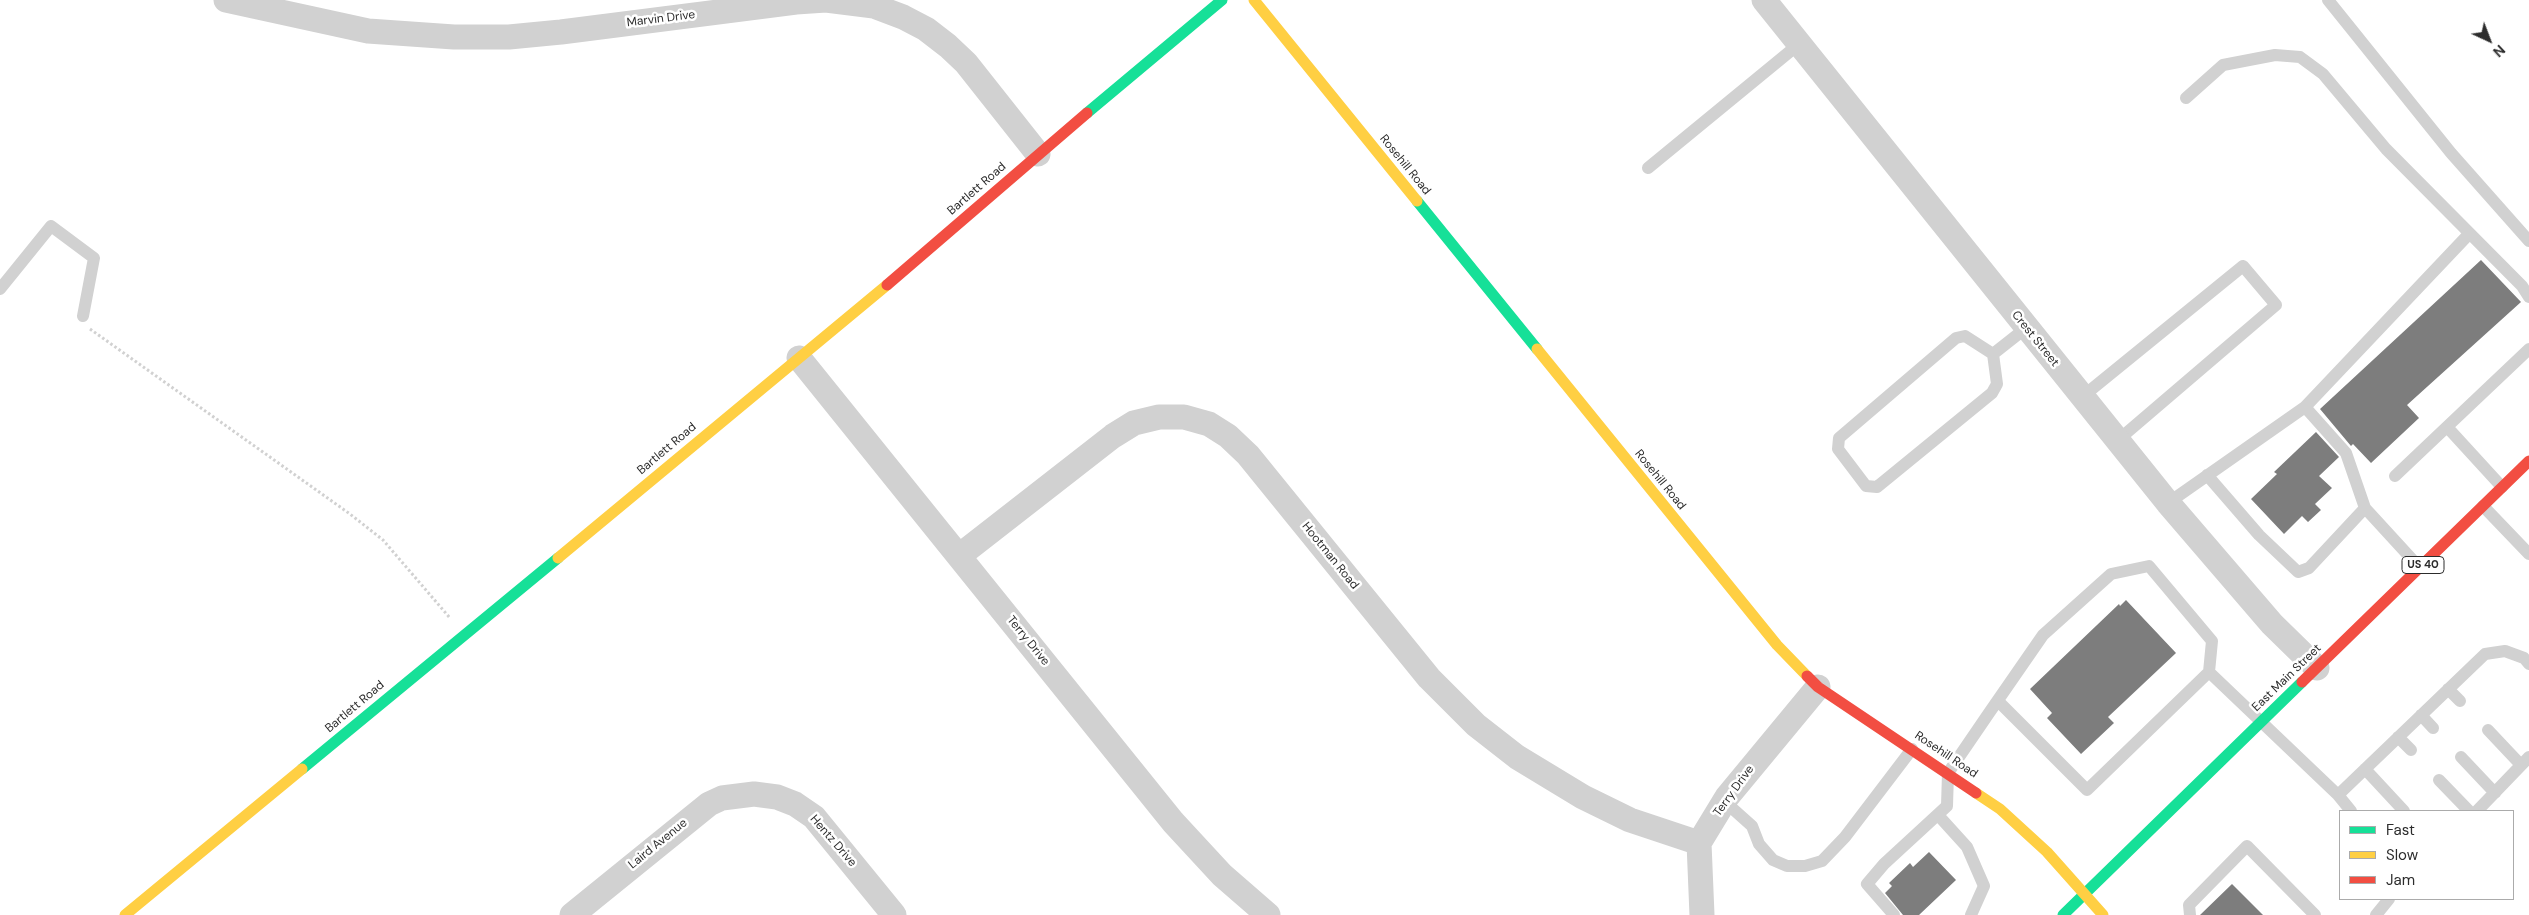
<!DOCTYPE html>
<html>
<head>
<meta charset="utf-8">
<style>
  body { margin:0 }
  #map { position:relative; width:2529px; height:915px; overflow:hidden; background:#fff; font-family:"DM Sans",sans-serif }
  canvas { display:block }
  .legend { position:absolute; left:2339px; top:810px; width:175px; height:90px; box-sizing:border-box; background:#fff; border:1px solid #ababab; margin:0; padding:6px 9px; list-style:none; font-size:15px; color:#2c2c2c }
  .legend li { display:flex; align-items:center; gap:10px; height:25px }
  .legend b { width:25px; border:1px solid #ababab }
  .north { position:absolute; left:2464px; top:15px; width:50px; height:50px; -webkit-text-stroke:4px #fff; paint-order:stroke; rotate:137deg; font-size:14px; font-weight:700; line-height:20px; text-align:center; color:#2c2c2c }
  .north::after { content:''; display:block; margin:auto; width:18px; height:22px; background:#2c2c2c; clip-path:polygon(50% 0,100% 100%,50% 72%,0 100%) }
</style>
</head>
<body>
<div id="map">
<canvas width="2529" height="915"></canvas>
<ul class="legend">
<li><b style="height:6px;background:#16e098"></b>Fast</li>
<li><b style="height:6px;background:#ffcf43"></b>Slow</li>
<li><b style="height:6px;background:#f24e42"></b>Jam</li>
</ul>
<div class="north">N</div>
</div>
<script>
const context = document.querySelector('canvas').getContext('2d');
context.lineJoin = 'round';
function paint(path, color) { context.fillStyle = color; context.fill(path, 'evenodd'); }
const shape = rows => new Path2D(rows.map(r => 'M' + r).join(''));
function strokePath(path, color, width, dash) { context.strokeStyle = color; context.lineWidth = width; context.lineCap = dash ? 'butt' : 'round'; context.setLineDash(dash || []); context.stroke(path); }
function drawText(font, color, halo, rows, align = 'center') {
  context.font = font + ' "DM Sans",sans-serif'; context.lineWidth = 5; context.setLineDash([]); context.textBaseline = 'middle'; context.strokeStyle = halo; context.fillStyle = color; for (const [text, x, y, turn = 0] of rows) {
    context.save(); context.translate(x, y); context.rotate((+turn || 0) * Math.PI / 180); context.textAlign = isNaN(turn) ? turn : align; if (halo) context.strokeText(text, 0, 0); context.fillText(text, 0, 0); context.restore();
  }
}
const building = shape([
  [2481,260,2521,302,2407,405,2419,418,2371,463,2353,444,2351,446,2320,409],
  [2316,432,2339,457,2319,476,2332,488,2315,504,2321,510,2308,522,2302,516,2284,534,2251,499,2277,474,2274,472],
  [2126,600,2176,653,2108,717,2114,723,2081,754,2047,718,2052,713,2030,689,2119,604,2120,606],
  [1929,852,1956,880,1919,915,1903,915,1885,893,1892,886,1889,883,1910,863,1913,867],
  [2232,884,2263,915,2200,915]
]);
const path = shape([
  [90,329,350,514,383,540,450,618]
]);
const lane = shape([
  [2328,0,2451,153,2529,241],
  [2186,98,2223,65,2275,55,2300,57,2323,74,2386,149,2522,286,2529,297],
  [1648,168,1799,44],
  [0,289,51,226,94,258,83,316],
  [1993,354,1997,384,1992,393,1877,487,1866,486,1838,449,1839,438,1956,338,1965,336,1993,354,2026,328],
  [2082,397,2243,266,2276,305,2117,441],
  [2305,407,2469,234],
  [2448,428,2502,487],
  [2207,475,2259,535,2298,572,2309,568,2365,508],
  [2395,476,2529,349],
  [2168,503,2305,407,2346,453,2365,508,2420,568],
  [2483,506,2529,554],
  [2209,672,2338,795,2351,811],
  [2448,689,2460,701],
  [2421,715,2433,728],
  [2488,730,2521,765],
  [2398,737,2411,750],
  [2461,757,2495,793],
  [2365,769,2404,811],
  [2439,780,2469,811],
  [2338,795,2485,654,2505,651,2524,658,2529,664],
  [1724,801,1752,826,1759,844,1773,860,1787,866,1805,866,1822,861,1845,837,1912,749],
  [2477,811,2529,757],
  [1938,815,1967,847,1984,886,1971,915],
  [1894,915,1867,884,1884,864,1947,806,1948,773,1989,713,2043,635,2111,574,2149,566,2212,641,2209,672,2087,790,1998,701],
  [2190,915,2189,905,2247,846,2315,915],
  [2376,915,2389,899]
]);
const street = shape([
  [226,0,368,31,454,37,509,37,561,32,796,2,826,0,874,6,903,17,926,29,948,46,966,63,1038,154],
  [1764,0,2168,503,2272,624,2317,668],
  [799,358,1173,822,1222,875,1268,915],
  [959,556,1113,436,1134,423,1159,417,1184,417,1209,424,1228,436,1248,455,1429,678,1476,725,1517,757,1583,797,1630,820,1699,843],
  [572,915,709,804,722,798,754,794,777,797,795,804,814,817,894,915],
  [1702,915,1699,843,1727,797,1818,687]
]);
const fast = shape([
  [1087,113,1222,0],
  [1417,201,1537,349],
  [302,769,558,558],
  [2063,915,2302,682]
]);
const slow = shape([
  [1254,0,1417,201],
  [1537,349,1777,645,1807,676],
  [558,558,887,285],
  [1976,793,2000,809,2047,852,2103,915],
  [125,915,302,769]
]);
const jam = shape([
  [887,285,1087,113],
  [1807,676,1818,687,1976,793],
  [2302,682,2529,461]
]);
const shields = [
  [2423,565,42]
];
const shieldNames = [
  ["US 40",2423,565]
];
const streetNames = [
  ["Marvin Drive",661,19,-7],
  ["Rosehill Road",1405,165,51],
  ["Bartlett Road",977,189,-41],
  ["Crest Street",2035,339,51],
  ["Bartlett Road",667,449,-40],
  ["Rosehill Road",1660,480,51],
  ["Hootman Road",1330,556,51],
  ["Terry Drive",1028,641,51],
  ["East Main Street",2287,678,-44],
  ["Bartlett Road",355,707,-40],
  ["Rosehill Road",1946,755,34],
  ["Terry Drive",1734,791,-54],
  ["Hentz Drive",833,841,49],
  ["Laird Avenue",658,844,-39]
];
paint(building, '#7d7d7d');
strokePath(path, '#d1d1d1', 3, [2.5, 2.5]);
strokePath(lane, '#d1d1d1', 12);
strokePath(street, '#d1d1d1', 25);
strokePath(fast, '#16e098', 11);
strokePath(slow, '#ffcf43', 11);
strokePath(jam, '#f24e42', 11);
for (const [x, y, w] of shields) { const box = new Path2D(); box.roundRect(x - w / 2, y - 8.5, w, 17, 4); context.fillStyle = '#fff'; context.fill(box); strokePath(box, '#2c2c2c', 1); }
drawText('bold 11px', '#2c2c2c', null, shieldNames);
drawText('12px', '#2c2c2c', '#fff', streetNames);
</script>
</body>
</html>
